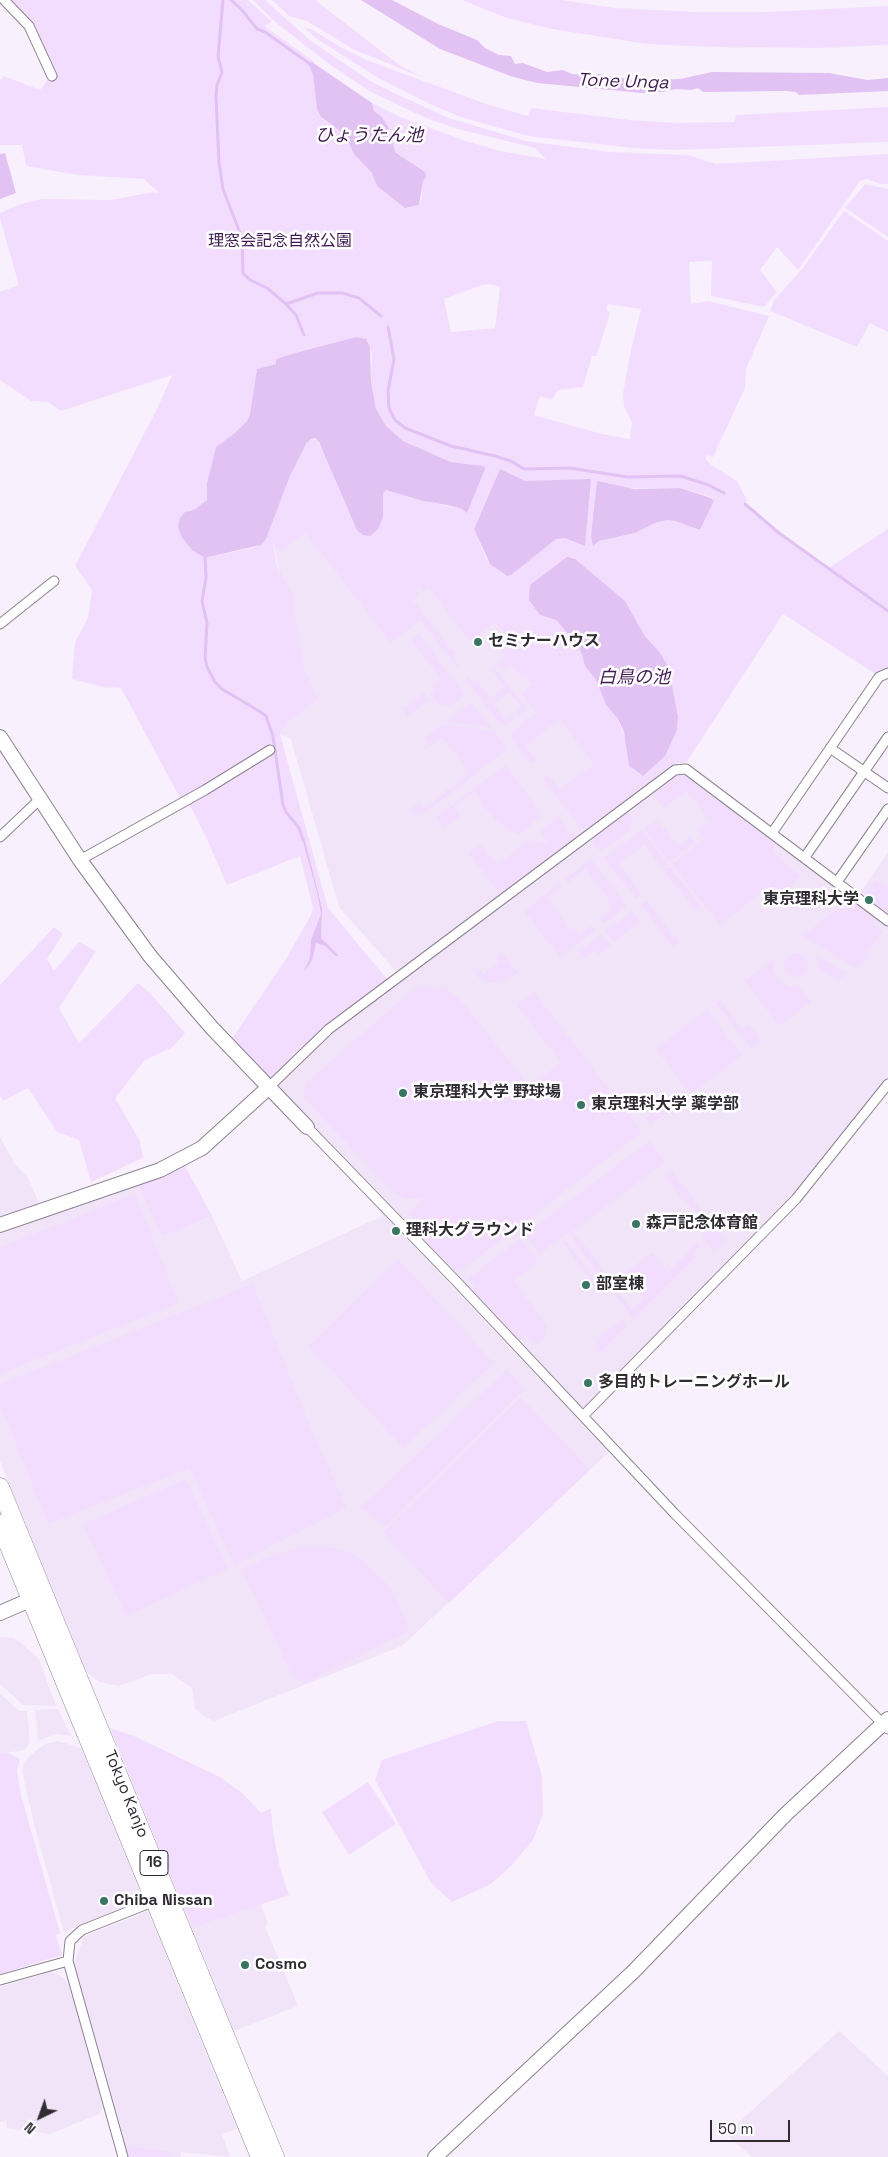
<!DOCTYPE html>
<html>
<head>
<meta charset="utf-8">
<style>
  body { margin:0 }
  #map { position:relative; width:888px; height:2157px; overflow:hidden; background:#f9f0fe; font-family:"Space Grotesk",sans-serif }
  canvas { display:block }
  .north { position:absolute; left:15px; top:2092px; width:50px; height:50px; -webkit-text-stroke:4px #fff; paint-order:stroke; rotate:222deg; font-size:14px; font-weight:700; line-height:20px; text-align:center; color:#302d32 }
  .north::after { content:''; display:block; margin:auto; width:18px; height:22px; background:#302d32; clip-path:polygon(50% 0,100% 100%,50% 72%,0 100%) }
  .scale { position:absolute; left:710px; top:2120px; width:80px; height:22px; box-sizing:border-box; border:2px solid #302d32; border-top:0; padding-left:6px; font-size:15px; line-height:18px; white-space:nowrap; color:#302d32; -webkit-text-stroke:4px #fff; paint-order:stroke }
</style>
</head>
<body>
<div id="map">
<canvas width="888" height="2157"></canvas>
<div class="north">N</div>
<div class="scale">50 m</div>
</div>
<script>
const context = document.querySelector('canvas').getContext('2d');
context.lineJoin = 'round';
function paint(path, color) { context.fillStyle = color; context.fill(path, 'evenodd'); }
const shape = rows => new Path2D(rows.map(r => 'M' + r).join(''));
function strokePath(path, color, width, dash) { context.strokeStyle = color; context.lineWidth = width; context.lineCap = dash ? 'butt' : 'round'; context.setLineDash(dash || []); context.stroke(path); }
function drawText(font, color, halo, rows, align = 'center') {
  context.font = font + ' "Space Grotesk","Noto Sans JP",sans-serif'; context.lineWidth = 5; context.setLineDash([]); context.textBaseline = 'middle'; context.strokeStyle = halo; context.fillStyle = color; for (const [text, x, y, turn = 0] of rows) {
    context.save(); context.translate(x, y); context.rotate((+turn || 0) * Math.PI / 180); context.textAlign = isNaN(turn) ? turn : align; if (halo) context.strokeText(text, 0, 0); context.fillText(text, 0, 0); context.restore();
  }
}
const built = shape([
  [290,476,433,523,632,796,400,970,394,969,339,907,291,739,280,734,292,719,318,700,302,680,272,538],
  [684,774,888,927,888,1081,814,1175,589,1407,582,1407,451,1267,279,1090,279,1085,330,1036,356,1015,679,775],
  [888,852,888,914,860,893],
  [0,1137,15,1164,28,1178,41,1207,0,1221],
  [137,1183,162,1237,212,1216,242,1281,384,1215,609,1452,402,1646,214,1721,202,1715,195,1708,192,1688,172,1674,152,1674,119,1686,99,1682,86,1671,0,1461,0,1234],
  [0,1637,13,1638,20,1642,39,1659,56,1706,23,1705,0,1684],
  [0,1693,19,1711,27,1711,30,1741,26,1749,21,1751,0,1753],
  [58,1709,71,1736,55,1734,38,1741,35,1710],
  [58,1741,81,1748,143,1899,64,1932,35,1828,22,1771,24,1762,32,1754,45,1744],
  [261,1904,268,1924,265,1926,298,2006,234,2031,192,1928],
  [148,1911,237,2129,222,2134,230,2157,180,2152,181,2157,171,2157,169,2151,123,2145,74,1963,84,1937],
  [51,1972,63,1977,70,1987,103,2108,99,2114,50,2134,7,2128,6,2120,0,2122,0,1987],
  [839,2031,888,2076,888,2157,752,2157,726,2134]
]);
const green = shape([
  [6,0,248,0,272,22,264,26,315,62,309,65,313,75,317,109,322,119,345,135,354,154,370,170,385,192,416,206,421,202,423,181,411,162,395,152,389,128,382,117,374,111,372,103,400,117,466,141,500,151,546,159,535,148,458,129,426,118,371,92,329,64,274,21,253,0,265,0,311,41,369,80,392,92,449,118,526,141,610,152,688,155,716,164,888,154,888,184,880,184,867,179,860,181,798,270,777,247,760,270,777,292,764,307,711,296,712,261,689,262,691,304,708,301,769,316,746,369,745,388,713,457,706,455,706,459,711,465,737,481,747,500,744,504,764,522,789,542,830,567,888,529,888,669,877,675,783,614,686,763,677,763,589,828,581,828,543,779,548,775,560,790,594,764,560,719,525,746,537,761,532,764,510,737,511,733,536,713,522,693,533,684,525,674,521,676,511,663,503,669,498,664,505,659,500,652,511,643,495,622,471,642,429,588,423,592,418,586,415,588,419,594,413,600,452,650,453,649,456,653,452,657,459,665,456,667,421,620,391,643,306,533,281,550,273,544,277,567,292,592,303,665,318,700,292,719,280,734,328,908,387,979,320,1031,270,1081,231,1040,286,959,311,915,313,908,300,856,227,885,206,837,186,798,181,800,121,688,103,687,72,679,75,642,88,618,92,590,75,566,157,409,172,375,61,411,48,402,31,401,0,380,0,292,19,285,0,219,0,213,21,204,42,199,111,200,153,192,159,193,144,179,78,175,26,166,22,145,0,145,0,80,4,76,40,90,53,73,46,54],
  [489,284,500,287,495,328,451,332,444,299,482,285],
  [608,304,641,309,629,359,623,394,624,407,632,422,630,439,602,434,534,415,540,396,552,400,558,390,583,387,592,356,596,356,601,342,610,313,606,309],
  [356,337,366,340,372,354,371,382,376,409,385,426,403,441,451,462,484,466,462,509,423,501,386,490,383,494,378,529,370,536,317,440,311,439,306,444,290,476,266,539,256,547,208,557,188,510,195,509,207,500,207,483,216,447,235,434,247,421,250,414,257,369,276,364,276,359,295,353],
  [500,470,525,481,565,537,556,539,546,545,511,575,507,576,504,575,486,559,474,528],
  [626,488,680,488,711,497,714,501,700,530,675,521,667,520,655,523,635,533,599,541],
  [625,601,645,636,666,661,678,716,677,730,643,776,633,770,628,763,627,743,618,719,606,705,596,680,585,666,581,652,577,644,556,620],
  [272,0,315,0,398,64,426,79,353,49,307,21,289,16],
  [462,0,562,0,615,8,695,12,765,12,888,6,888,45,817,48,711,47,647,44,552,29,507,18],
  [304,28,311,29,344,49,369,61,489,105,528,116,531,108,630,120,678,123,734,122,736,115,888,107,888,142,674,150,633,148,528,136,461,117,434,106,380,79,317,39],
  [865,184,888,189,888,237,845,208],
  [844,211,888,241,888,332,870,323,857,347,770,311,774,300,802,269],
  [419,634,465,695,451,706,438,704,430,693,435,690,432,686,441,679,411,640],
  [494,667,525,707,525,711,518,716,515,713,522,707,509,692,494,704,506,720,512,715,515,718,505,726,501,725,465,678,467,676,474,684,477,681,490,698,505,687,491,669],
  [424,693,429,700,408,716,402,709],
  [471,702,492,728,446,722],
  [443,724,494,731,506,747,505,751,425,813,414,813,411,809,419,802,425,809,445,793,444,791,448,788,450,790,470,773,442,737,425,749,424,747,429,744,425,738],
  [505,765,537,806,541,817,518,835,496,821,485,808,475,790,453,807,460,817,446,828,442,828,437,817],
  [684,774,776,843,774,847,774,853,800,876,773,905,761,893,720,925,673,866,673,863,704,840,698,831,710,822,687,791,664,808,653,794,679,775],
  [628,813,634,821,630,825,629,831,600,852,594,843,596,836],
  [559,817,575,838,505,891,498,891,468,853,481,844,497,865,529,840,548,843,540,831],
  [657,819,678,846,690,837,695,843,671,861,668,860,644,829],
  [642,830,667,862,666,865,662,868,644,845,619,864,642,895,636,899,604,858],
  [591,859,627,906,603,924,600,919,613,909,607,901,609,899,585,869,570,880,572,883,570,884,565,879],
  [668,867,671,868,701,907,696,911,663,870],
  [875,881,888,887,888,914,865,896],
  [560,883,565,889,561,887,547,898,570,929,572,927,579,935,592,925,596,930,560,957,524,911],
  [851,899,878,919,874,925,883,932,869,949,865,947,864,948,869,957,855,968,802,936],
  [646,900,679,942,673,947,640,904],
  [632,911,640,922,613,942,605,931],
  [54,927,63,934,47,959,54,971,79,942,96,951,59,1008,79,1043,138,983,150,993,185,1033,173,1047,145,1060,115,1098,140,1141,143,1158,91,1182,79,1140,57,1132,28,1088,3,1101,0,1096,0,985],
  [601,934,611,945,598,955,594,951,583,959,578,952],
  [502,951,518,973,507,980,494,983,488,982,477,977,474,973,480,969,484,974,499,962,496,957],
  '784 965a12 12 0 1 1 24 0a12 12 0 1 1-24 0Z',
  [814,954,847,973,838,981,818,968,818,961],
  [775,958,774,971,777,978,788,986,799,987,811,1002,779,1026,745,981],
  [417,986,436,989,444,987,461,1000,529,1086,561,1063,517,1005,534,992,642,1132,462,1270,454,1270,409,1225,415,1219,409,1213,427,1196,418,1199,408,1199,395,1194,304,1098,305,1084],
  [720,1000,742,1029,749,1024,762,1039,751,1048,716,1003],
  [707,1010,742,1055,690,1094,656,1049],
  [676,1094,682,1101,650,1125,645,1118],
  [649,1141,665,1162,572,1232,590,1251,609,1280,606,1283,573,1240,575,1238,570,1231,540,1254,525,1235],
  [184,1164,212,1216,162,1237,137,1183],
  [672,1171,703,1211,698,1214,681,1198,668,1179,666,1175],
  [135,1194,179,1303,0,1374,0,1247],
  [704,1213,726,1240,714,1252,702,1237,705,1234,694,1220],
  [520,1239,538,1262,514,1281,548,1327,544,1330,547,1335,537,1345,526,1336,520,1341,472,1290,475,1287,469,1278],
  [565,1240,601,1287,598,1289,563,1243],
  [697,1242,700,1246,694,1252,697,1256,634,1319,609,1287,612,1285,632,1310,643,1298,624,1274,652,1252,668,1272],
  [398,1259,494,1363,403,1448,309,1346],
  [253,1284,308,1421,347,1508,234,1565,190,1468,48,1524,0,1404,0,1384],
  [602,1294,627,1326,599,1354,595,1340,622,1320],
  [507,1370,525,1389,385,1527,361,1507],
  [521,1397,590,1470,449,1603,383,1532],
  [186,1479,228,1569,126,1616,83,1524],
  [304,1546,336,1548,351,1553,364,1562,386,1583,398,1601,409,1631,304,1683,292,1676,242,1570,268,1557],
  [498,1721,526,1721,542,1776,543,1814,533,1840,512,1865,491,1884,452,1902,431,1883,375,1780,382,1760],
  [110,1728,134,1736,220,1777,242,1793,261,1813,271,1808,273,1832,280,1868,289,1895,192,1928],
  [6,1752,20,1759,17,1771,21,1795,60,1933,56,1935,62,1955,0,1974,0,1753],
  [368,1782,396,1824,349,1855,322,1812],
  [123,2145,170,2151,171,2157,127,2157]
]);
const water = shape([
  [361,0,392,0,438,24,477,40,485,48,499,55,511,56,515,64,523,63,547,72,563,70,572,74,591,75,599,74,634,80,645,77,658,80,680,79,712,72,829,73,867,80,888,78,888,91,799,95,796,92,785,91,703,92,698,88,692,90,675,89,663,92,642,93,537,83,513,77,440,49],
  [312,62,372,103,374,111,382,117,389,128,395,152,425,172,426,177,423,181,419,205,405,208,377,186,372,173,354,154,345,135,321,117,317,109,313,75,309,65],
  [5,153,16,193,0,199,0,154],
  [356,337,366,339,370,347,371,382,376,409,386,426,403,441,451,462,484,466,485,469,467,513,462,509,447,505,423,501,386,490,383,494,383,517,378,529,370,536,363,535,357,530,319,442,315,438,311,439,306,444,290,476,266,539,261,545,208,557,202,556,192,550,181,536,178,526,180,518,185,512,195,509,207,500,207,483,216,447,235,433,247,421,250,414,257,369,276,364,276,359,295,353],
  [500,469,525,481,591,479,585,546,565,538,556,539,511,575,507,576,490,564,474,529],
  [597,481,634,489,680,488,711,498,714,501,700,530,675,521,667,520,655,523,635,533,599,541,593,546,591,536],
  [567,557,575,559,625,601,645,636,661,654,668,666,678,716,677,730,665,756,643,776,629,766,624,732,618,719,606,705,596,680,585,666,581,652,577,644,556,620,540,615,529,600,530,585],
  [304,837,322,908,321,938,339,956,336,956,325,946,316,943,312,960,303,973,310,958,311,940,321,914,318,896,302,838]
]);
const stream = shape([
  [223,0,218,57,222,72,217,85,216,96,219,163,223,189,242,238,243,273,250,280,267,288,286,304,318,293,342,293,359,298,381,316],
  [231,0,242,10,257,29,265,32,310,64],
  [286,304,296,315,304,335],
  [388,327,394,359,388,391,389,408,395,420,405,428,451,446,495,456,511,461,524,469,570,468,627,477,680,476,706,484,724,493],
  [745,504,779,533,888,611],
  [205,557,206,578,202,601,207,623,205,658,207,667,215,682,222,689,259,711,266,716,273,736,283,805,286,812,299,828,303,840]
]);
const street = shape([
  [4,0,29,26,52,76],
  [0,624,54,581],
  [830,748,888,788],
  [772,833,879,677,888,673],
  [0,837,39,800],
  [805,857,888,737],
  [80,860,205,790,270,750],
  [837,882,888,809],
  [268,1088,329,1029,675,770,686,769,888,921],
  [307,1127,456,1281,675,1514,888,1729],
  [583,1416,796,1199,888,1084],
  [0,1980,68,1961],
  [123,2157,68,1961,70,1941,82,1930,155,1901]
]);
const secondary = shape([
  [0,737,80,860,150,956,212,1028,307,1127],
  [0,1225,160,1170,202,1148,268,1088],
  [0,1613,39,1596],
  [435,2157,633,1972,786,1814,888,1719]
]);
const highway = shape([
  [0,1487,275,2157],
  [0,1524,260,2157]
]);
const markers = [
  [478,642,5,"#387662"],
  [869,900,5,"#387662"],
  [403,1093,5,"#387662"],
  [581,1105,5,"#387662"],
  [636,1224,5,"#387662"],
  [396,1231,5,"#387662"],
  [586,1285,5,"#387662"],
  [588,1383,5,"#387662"],
  [104,1901,5,"#387662"],
  [245,1965,5,"#387662"]
];
const shields = [
  [154,1863,28]
];
const shieldNames = [
  ["16",154,1863]
];
const parkNames = [
  ["理窓会記念自然公園",280,242]
];
const poiNames = [
  ["セミナーハウス",488,642],
  ["東京理科大学",859,900,"right"],
  ["東京理科大学 野球場",413,1093],
  ["東京理科大学 薬学部",591,1105],
  ["森戸記念体育館",646,1224],
  ["理科大グラウンド",406,1231],
  ["部室棟",596,1285],
  ["多目的トレーニングホール",598,1383],
  ["Chiba Nissan",114,1901],
  ["Cosmo",255,1965]
];
const streetNames = [
  ["Tokyo Kanjo",126,1794,68]
];
const waterNames = [
  ["Tone Unga",623,82,2],
  ["ひょうたん池",369,136],
  ["白鳥の池",634,678]
];
paint(built, '#f1e4f8');
paint(green, '#f3ddff');
paint(water, '#e2c2f3');
strokePath(stream, '#e2c2f3', 3);
strokePath(street, '#8b8390', 11);
strokePath(secondary, '#8b8390', 16);
strokePath(highway, '#8b8390', 19);
strokePath(street, '#fff', 9);
strokePath(secondary, '#fff', 14);
strokePath(highway, '#fff', 18);
for (const [x, y, r, color] of markers) { const dot = new Path2D(); dot.arc(x, y, r, 0, 2 * Math.PI); context.fillStyle = color; context.fill(dot); strokePath(dot, '#fff', 2); }
for (const [x, y, w] of shields) { const box = new Path2D(); box.roundRect(x - w / 2, y - 12.5, w, 25, 4); context.fillStyle = '#fff'; context.fill(box); strokePath(box, '#302d32', 1); }
drawText('bold 15px', '#302d32', null, shieldNames);
drawText('16px', '#3f1851', '#fff', parkNames);
drawText('bold 16px', '#302d32', '#fff', poiNames, 'left');
drawText('16px', '#302d32', '#fff', streetNames);
drawText('italic 18px', '#421b54', '#fff', waterNames);
</script>
</body>
</html>
